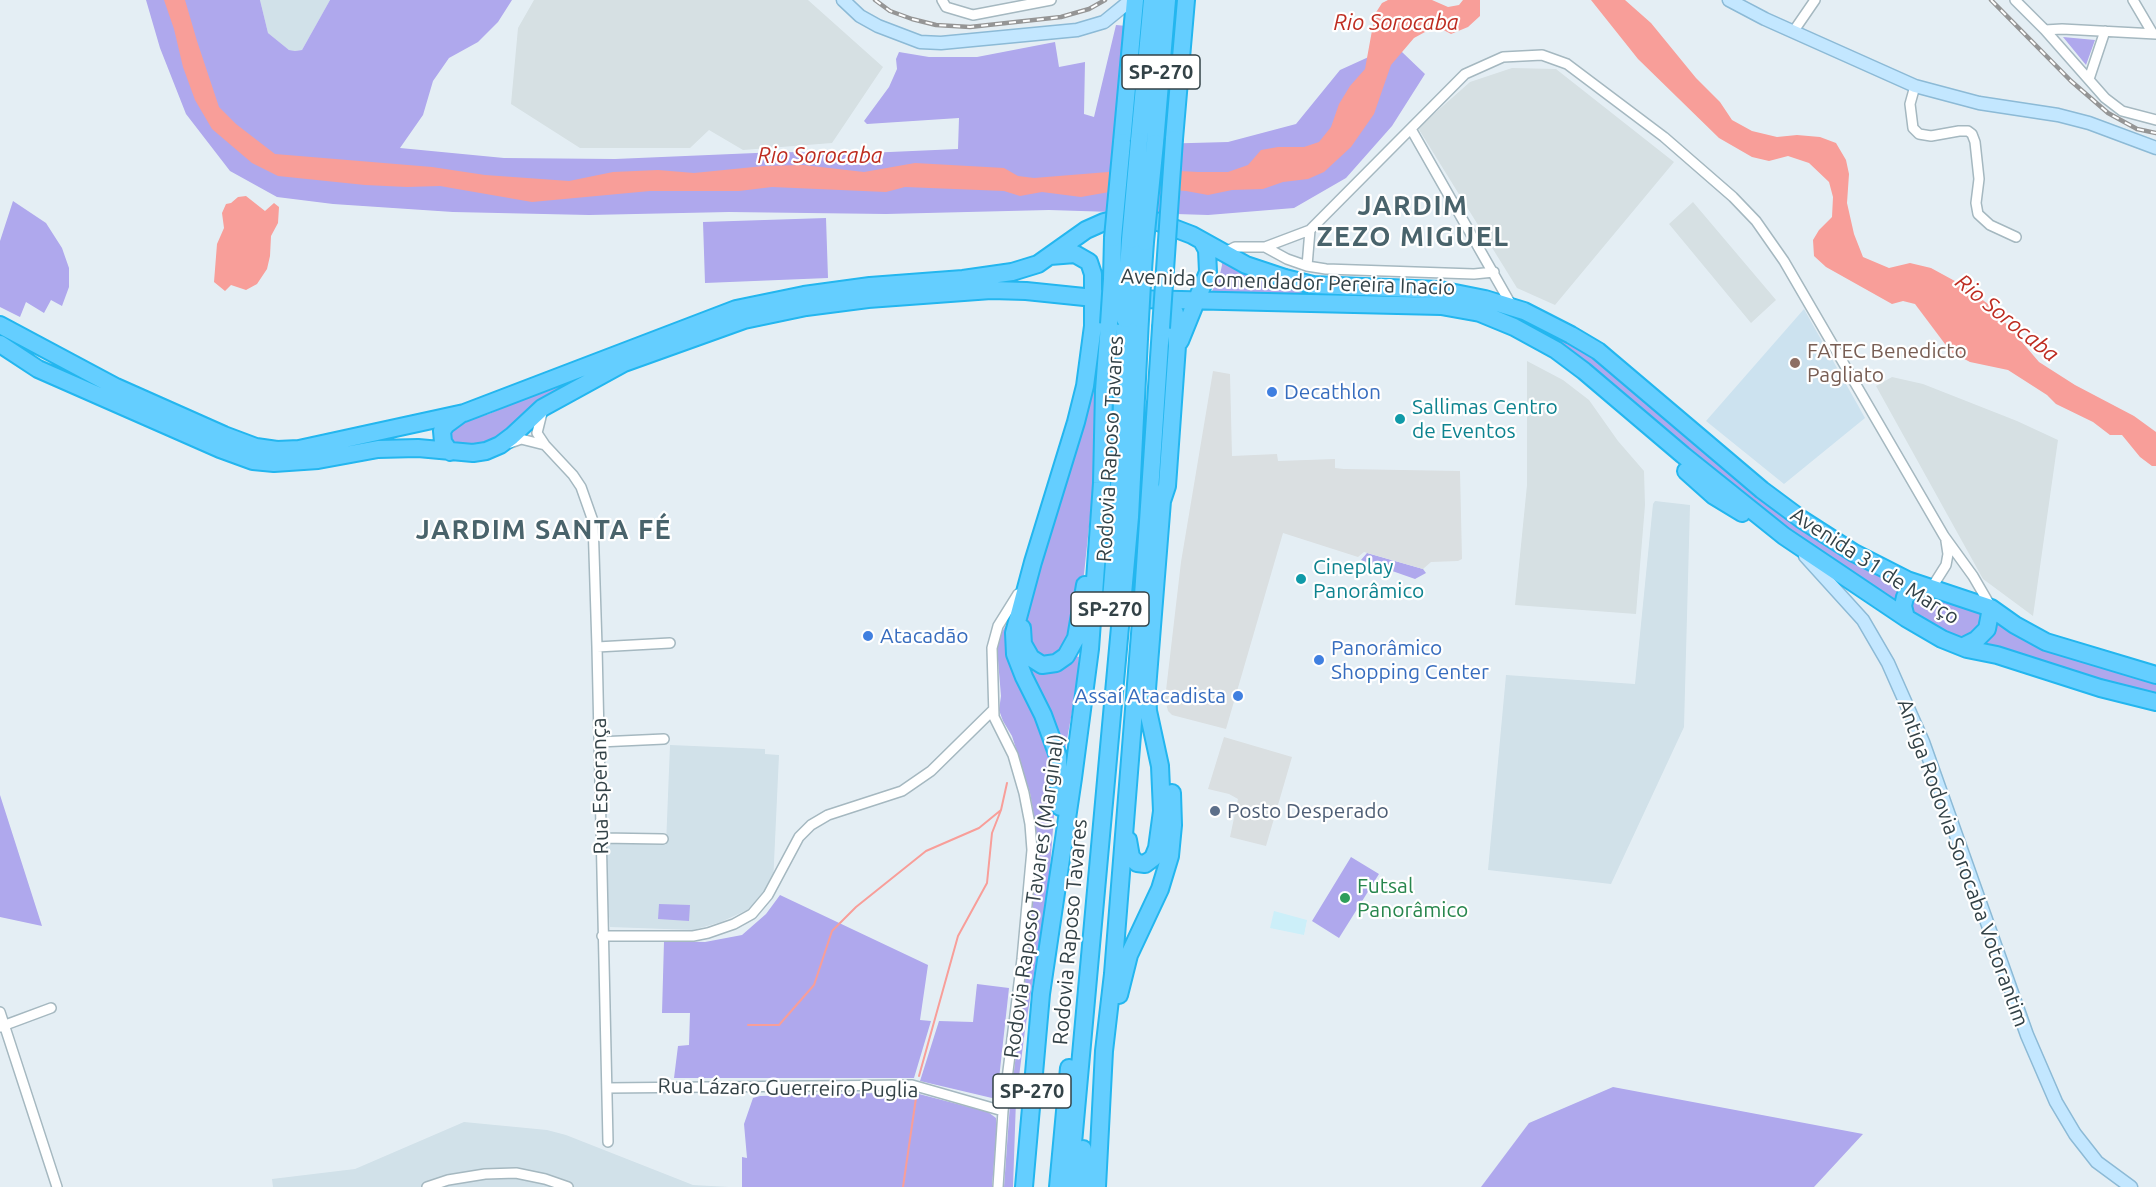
<!DOCTYPE html>
<html>
<head>
<meta charset="utf-8">
<style>
  body { margin:0 }
  canvas { display:block; background:#e4eef4 }
</style>
</head>
<body>
<canvas width="2156" height="1187"></canvas>
<script>
const context = document.querySelector('canvas').getContext('2d');
context.lineJoin = 'round';
function paint(path, color) { context.fillStyle = color; context.fill(path, 'evenodd'); }
const shape = rows => new Path2D(rows.map(r => 'M' + r).join(''));
function strokePath(path, color, width, dash) { context.strokeStyle = color; context.lineWidth = width; context.lineCap = dash ? 'butt' : 'round'; context.setLineDash(dash || []); context.stroke(path); }
function drawText(font, color, halo, rows, align = 'center') {
  context.font = font + ' Ubuntu,sans-serif'; context.lineWidth = 4.5; context.setLineDash([]); context.textBaseline = 'middle'; context.strokeStyle = halo; context.fillStyle = color; for (const [text, x, y, turn = 0] of rows) {
    context.save(); context.translate(x, y); context.rotate((+turn || 0) * Math.PI / 180); context.textAlign = isNaN(turn) ? turn : align; if (halo) context.strokeText(text, 0, 0); context.fillText(text, 0, 0); context.restore();
  }
}
const residential = shape([
  [260,0,330,0,302,50,295,51,289,50,268,33],
  [1655,501,1690,505,1684,727,1611,884,1488,870,1506,675,1635,684,1653,504],
  [670,745,765,749,765,754,779,755,773,884,765,895,747,910,721,922,693,930,610,927,606,884,606,846,609,842,666,845],
  [464,1122,547,1130,566,1135,693,1185,729,1187,273,1187,272,1179,355,1169]
]);
const commercial = shape([
  [1274,911,1307,920,1304,935,1270,928]
]);
const industrial = shape([
  [534,0,808,0,883,67,832,143,743,150,709,130,690,148,580,148,511,104,518,28],
  [1512,68,1556,69,1674,162,1555,305,1517,288,1418,128,1470,82],
  [1693,202,1776,300,1751,323,1669,224],
  [1527,361,1563,380,1589,400,1618,441,1644,471,1645,505,1636,614,1515,605,1527,485],
  [1892,377,1923,384,2017,421,2058,440,2033,616,1983,579,1876,386]
]);
const education = shape([
  [1804,309,1865,418,1784,484,1706,421]
]);
const green = shape([
  [146,0,260,0,268,33,289,50,295,51,302,50,330,0,512,0,498,22,478,42,449,58,433,81,423,115,400,148,504,158,615,159,779,152,867,153,958,149,959,118,867,124,864,121,889,87,897,69,896,59,899,52,929,57,977,57,1055,42,1059,67,1085,62,1084,114,1094,117,1116,25,1127,26,1117,145,1228,142,1296,124,1340,70,1384,50,1402,52,1425,74,1392,126,1346,178,1294,208,1208,215,1049,210,886,214,729,212,589,215,453,212,333,204,277,197,230,171,186,114,160,48],
  [2063,37,2095,40,2086,65],
  [13,201,46,223,62,248,69,268,69,287,62,306,51,300,44,313,26,302,20,317,0,307,0,241],
  [826,218,828,278,705,283,703,222],
  [1221,258,1252,272,1437,294,1514,313,1596,356,1723,465,1909,586,1899,609,1797,539,1507,318,1209,296,1219,279,1222,265],
  [1098,312,1102,312,1092,498,1080,612,1072,637,1053,659,1043,658,1034,652,1026,628,1028,613,1092,388],
  [576,376,579,378,578,383,502,438,467,448,451,442,449,432,456,424,489,414],
  [1367,553,1423,569,1426,573,1415,579,1361,560],
  [1922,593,1978,610,1982,614,1982,625,1967,638,1961,638,1939,629,1909,610,1910,598],
  [1994,617,2156,682,2156,696,1979,645,1988,640,1993,632],
  [1010,618,1045,738,1052,768,1055,803,1049,881,1025,1030,1016,1100,1013,1187,1004,1187,1010,1104,1028,956,1037,854,1035,822,1030,793,1012,736,1003,721,999,710,1001,696,997,648,1002,632],
  [1023,653,1069,663,1076,656,1079,657,1077,685,1065,750,1063,751],
  [0,795,42,926,0,917],
  [1351,857,1379,874,1339,938,1312,921],
  [780,895,928,965,920,1020,931,1021,914,1078,674,1078,678,1046,689,1045,690,1013,662,1013,664,941,705,942,742,935,766,914],
  [659,904,690,905,689,921,658,919],
  [977,984,1009,988,998,1088,996,1096,992,1098,920,1081,939,1021,973,1022],
  [1613,1087,1863,1134,1814,1187,1481,1187,1529,1123],
  [879,1093,919,1094,988,1112,996,1118,997,1125,992,1187,742,1187,742,1157,747,1158,744,1124,753,1098,760,1096]
]);
const parking = shape([
  [1213,371,1230,374,1232,456,1277,454,1278,461,1335,459,1335,468,1344,469,1460,471,1462,559,1458,561,1431,562,1423,569,1364,552,1358,557,1283,533,1226,729,1172,715,1168,711,1165,699,1181,562],
  [1224,737,1292,757,1266,846,1230,837,1238,799,1229,794,1208,789]
]);
const water = shape([
  [164,0,185,0,197,41,219,107,236,124,275,154,432,167,485,175,569,181,613,172,658,170,694,173,764,166,803,165,864,172,915,163,1004,168,1018,176,1034,178,1145,169,1198,172,1228,172,1248,165,1261,150,1278,147,1304,147,1319,142,1331,127,1339,104,1350,86,1365,69,1375,14,1382,3,1388,0,1432,0,1448,7,1459,5,1463,0,1480,0,1480,16,1468,27,1451,34,1436,26,1414,38,1391,65,1374,114,1351,147,1324,172,1308,179,1283,182,1263,189,1232,190,1208,195,1186,191,1158,189,1115,191,1081,197,1042,192,1020,196,1004,191,905,187,886,192,772,187,739,191,650,191,532,202,440,186,407,187,365,185,278,176,252,163,212,129,195,100,183,67,174,29],
  [1591,0,1625,0,1651,23,1696,78,1720,102,1732,120,1752,131,1777,137,1797,135,1820,137,1836,143,1846,160,1849,174,1847,203,1854,234,1863,257,1889,268,1910,263,1931,268,1964,286,1992,307,2039,362,2075,385,2134,416,2156,432,2156,466,2152,466,2140,457,2122,435,2110,435,2093,422,2056,404,2047,395,2008,370,1970,362,1951,352,1915,304,1903,301,1892,304,1826,267,1814,256,1813,240,1819,230,1832,217,1833,197,1829,182,1809,163,1788,156,1769,161,1752,157,1719,138,1638,59],
  [246,196,265,211,274,203,279,207,278,223,271,236,270,256,267,269,257,284,246,290,231,285,225,291,214,282,217,244,224,228,222,213,226,204,231,203,238,197]
]);
const stream = shape([
  [748,1025,779,1025,814,985,832,931,856,907,926,851,979,828,1001,810],
  [919,1076,958,936,987,883,992,833,1001,810,1007,783],
  [903,1187,916,1098]
]);
const street = shape([
  [942,0,946,7,973,15,1051,0],
  [2015,0,2045,30,2105,98,2122,111,2156,120],
  [2133,0,2153,34],
  [2045,30,2062,29,2156,34],
  [1793,32,1815,0],
  [2089,79,2105,31],
  [1915,86,1910,104,1913,128,1919,134,1931,136,1959,131,1968,131,1972,134,1975,142,1979,179,1976,203,1978,214,1990,225,2016,237],
  [1411,129,1513,308],
  [1265,247,1287,259,1307,266,1326,269,1474,274,1494,272],
  [1223,253,1235,247,1265,247,1310,230,1465,74,1503,57,1542,55,1567,64,1664,137,1733,197,1756,221,1784,261,1944,536,1973,576,1991,607],
  [1307,266,1310,230],
  [542,413,537,433,545,445,573,475,581,487,593,521,597,647,608,1142],
  [510,443,521,439,545,445],
  [1927,587,1934,584,1946,565,1948,554,1946,541],
  [597,647,670,643],
  [599,742,664,739],
  [601,838,663,839],
  [602,936,693,936,708,933,734,924,752,914,768,895,799,837,811,825,828,815,902,791,931,771,993,710],
  [0,1012,57,1187],
  [0,1027,51,1008],
  [607,1088,912,1085,1003,1111],
  [427,1187,448,1180,485,1174,516,1173,545,1179,568,1187],
  [998,1187,1003,1111,1022,959,1032,850,1030,824,1024,793,1013,755,994,717,992,648,998,626,1018,594]
]);
const secondary = shape([
  [843,0,860,16,878,26,920,42,941,43,1077,30,1104,22,1131,0],
  [1729,0,1765,19,1915,86,1979,103,2058,115,2089,123,2156,148],
  [1805,556,1863,620,1888,663,1923,742,2027,1035,2056,1102,2075,1134,2097,1162,2131,1187]
]);
const highway = shape([
  [1174,139,1186,0],
  [1139,141,1152,0],
  [1122,142,1135,0],
  [1155,143,1167,0],
  [1050,256,1075,254,1089,262,1093,274,1093,326,1085,386,1076,422,1033,562,1014,633,1015,654,1024,677,1043,715,1058,756,1060,807],
  [1112,279,1113,238],
  [1127,283,1130,240],
  [1142,284,1145,242],
  [0,325,116,387,224,435,256,447,277,450,299,449,464,413,736,309,804,295,870,286,963,279,1012,272,1038,264,1086,230,1104,222,1122,218,1145,217,1192,235,1246,265,1285,278,1313,285,1440,290,1485,299,1524,311,1571,335,1598,351,1762,490,1801,519,1854,553,1907,580,1991,608,2015,625,2046,642,2156,675],
  [1180,341,1208,272,1207,250,1202,241],
  [0,344,38,369,220,449,253,461,274,463,318,460,378,449,418,448,473,453,486,451,500,445,512,436,542,408,624,363,744,320,806,307,868,299,991,290,1026,291,1094,298,1441,306,1480,313,1514,327,1556,350,1584,371,1683,455,1784,536,1906,618,1942,639,1967,649,1997,655,2100,688,2156,702],
  [450,452,443,442,442,431,446,425,461,414],
  [1686,471,1714,496,1742,513],
  [1110,612,1118,514,1125,319],
  [1906,618,1903,606,1905,597,1912,590,1927,587],
  [1022,628,1023,644,1031,658,1042,665,1056,663,1066,656,1076,638,1085,585],
  [1962,647,1976,640,1987,629,1991,608],
  [1128,840,1131,857,1137,863,1145,864,1153,858,1157,848,1162,811,1160,766,1148,711,1147,689,1162,501,1167,486,1177,346,1175,313,1165,300],
  [1119,995,1129,955,1160,889,1170,856,1173,825,1172,793],
  [1024,1187,1041,994,1073,778,1090,649,1102,483,1104,390,1109,324],
  [1058,1187,1069,1068],
  [1069,1187,1130,517,1140,319],
  [1082,1187,1083,1149],
  [1097,1187,1104,1051,1113,974,1143,596,1161,328]
]);
const rail = shape([
  [875,0,890,11,912,19,936,25,970,27,1061,17,1089,9,1105,0],
  [1991,0,2071,81,2108,113,2137,129,2156,133]
]);
const highwayBridge = shape([
  [1113,238,1122,142],
  [1130,240,1139,141],
  [1145,242,1155,143],
  [1125,319,1127,283],
  [1140,319,1142,284],
  [1109,324,1112,279],
  [1161,328,1174,139]
]);
const markers = [
  [1795,363,6,"#8d6e63"],
  [1272,392,6,"#3f7fe0"],
  [1400,419,6,"#0f9aa8"],
  [1301,579,6,"#0f9aa8"],
  [868,636,6,"#3f7fe0"],
  [1319,660,6,"#3f7fe0"],
  [1238,696,6,"#3f7fe0"],
  [1215,811,6,"#5c6f8a"],
  [1345,898,6,"#2e9e5b"]
];
const shields = [
  [1161,72,78],
  [1110,609,78],
  [1032,1091,78]
];
const shieldNames = [
  ["SP-270",1161,72],
  ["SP-270",1110,609],
  ["SP-270",1032,1091]
];
const streetNames = [
  ["Avenida Comendador Pereira Inacio",1288,282,2],
  ["Rodovia Raposo Tavares",1110,449,-87],
  ["Avenida 31 de Março",1875,566,33],
  ["Rua Esperança",600,786,-91],
  ["Antiga Rodovia Sorocaba Votorantim",1963,863,70],
  ["Rodovia Raposo Tavares (Marginal)",1034,896,-82],
  ["Rodovia Raposo Tavares",1070,932,-85],
  ["Rua Lázaro Guerreiro Puglia",788,1088,1]
];
const educationNames = [
  ["FATEC Benedicto",1807,351],
  ["Pagliato",1807,375]
];
const shopNames = [
  ["Decathlon",1284,392],
  ["Atacadão",880,636],
  ["Panorâmico",1331,648],
  ["Shopping Center",1331,672],
  ["Assaí Atacadista",1226,696,"right"]
];
const cultureNames = [
  ["Sallimas Centro",1412,407],
  ["de Eventos",1412,431],
  ["Cineplay",1313,567],
  ["Panorâmico",1313,591]
];
const serviceNames = [
  ["Posto Desperado",1227,811]
];
const leisureNames = [
  ["Futsal",1357,886],
  ["Panorâmico",1357,910]
];
const waterNames = [
  ["Rio Sorocaba",1396,23],
  ["Rio Sorocaba",820,156],
  ["Rio Sorocaba",2007,318,39]
];
const districtNames = [
  ["JARDIM",1413,206],
  ["ZEZO MIGUEL",1413,237],
  ["JARDIM SANTA FÉ",544,530]
];
paint(residential, '#d1e1e9');
paint(commercial, '#cceff9');
paint(industrial, '#d6e0e3');
paint(education, '#cce2ef');
paint(green, '#afa8ed');
paint(parking, '#dadfe1');
paint(water, '#f89e99');
strokePath(stream, '#f89e99', 2);
strokePath(street, '#a5b8c0', 12);
strokePath(secondary, '#8cbad6', 15);
strokePath(highway, '#23b6ef', 20);
strokePath(street, '#fff', 9);
strokePath(secondary, '#c3e7ff', 12);
strokePath(highway, '#64ceff', 16);
strokePath(rail, '#959595', 4.5);
strokePath(rail, '#fff', 2, [7]);
strokePath(highwayBridge, '#23b6ef', 20, []);
strokePath(highwayBridge, '#64ceff', 16);
for (const [x, y, r, color] of markers) { const dot = new Path2D(); dot.arc(x, y, r, 0, 2 * Math.PI); context.fillStyle = color; context.fill(dot); strokePath(dot, '#fff', 2); }
for (const [x, y, w] of shields) { const box = new Path2D(); box.roundRect(x - w / 2, y - 17, w, 34, 4.5); context.fillStyle = '#fff'; context.fill(box); strokePath(box, '#334247', 1.5); }
drawText('bold 20px', '#334247', null, shieldNames);
drawText('21px', '#334247', '#fff', streetNames);
drawText('21px', '#785e54', '#fff', educationNames, 'left');
drawText('21px', '#366cbe', '#fff', shopNames, 'left');
drawText('21px', '#0d838f', '#fff', cultureNames, 'left');
drawText('21px', '#4e5e75', '#fff', serviceNames, 'left');
drawText('21px', '#27864d', '#fff', leisureNames, 'left');
drawText('italic 22px', '#be2c21', '#fff', waterNames);
context.letterSpacing = '1.5px';
drawText('bold 27px', '#49636b', '#fff', districtNames);
context.letterSpacing = '0px';
</script>
</body>
</html>
